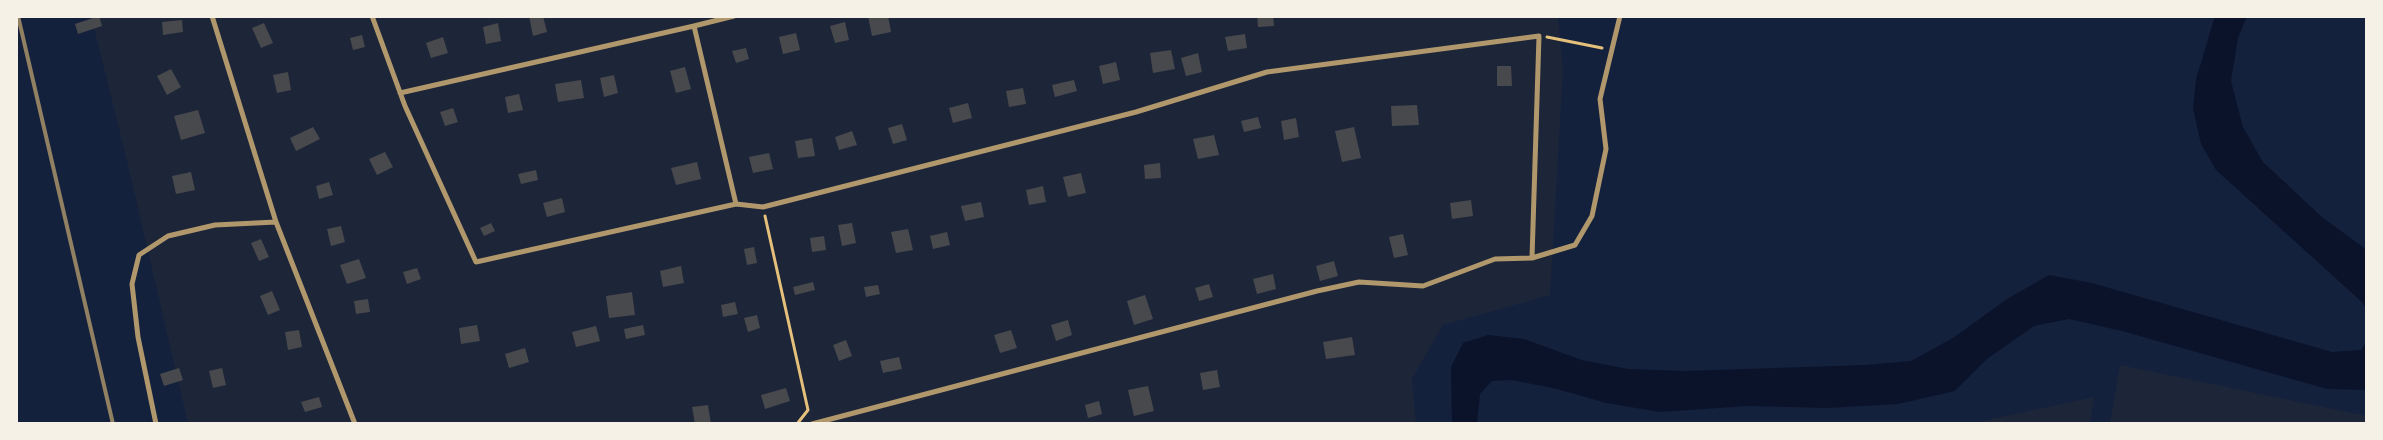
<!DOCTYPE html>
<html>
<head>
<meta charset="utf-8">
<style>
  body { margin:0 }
  #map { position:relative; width:2383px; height:440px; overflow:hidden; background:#14213d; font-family:"IBM Plex Sans",sans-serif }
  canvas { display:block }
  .frame { position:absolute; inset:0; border:18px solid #f6f1e7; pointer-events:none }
</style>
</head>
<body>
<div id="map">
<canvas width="2383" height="440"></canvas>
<div class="frame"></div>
</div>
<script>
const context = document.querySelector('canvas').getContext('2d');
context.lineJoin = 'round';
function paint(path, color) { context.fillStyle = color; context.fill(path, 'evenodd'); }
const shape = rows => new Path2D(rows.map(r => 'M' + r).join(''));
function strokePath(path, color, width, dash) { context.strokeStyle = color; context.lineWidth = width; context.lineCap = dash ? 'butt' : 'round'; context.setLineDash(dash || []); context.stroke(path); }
const green = shape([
  [91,16,1558,16,1563,70,1550,295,1443,325,1412,379,1416,424,188,424,128,165],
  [2120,365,2367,416,2367,424,2110,424],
  [2094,397,2090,424,1969,424]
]);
const water = shape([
  [2215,16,2247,16,2238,38,2231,81,2243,127,2263,162,2322,217,2367,250,2367,312,2363,303,2216,170,2201,144,2193,109,2196,79],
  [2049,275,2092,283,2332,352,2361,350,2367,341,2367,390,2327,389,2122,331,2069,319,2034,326,1987,359,1955,391,1898,404,1827,408,1748,406,1660,412,1606,403,1557,389,1512,380,1492,381,1480,394,1477,424,1452,424,1451,367,1463,343,1488,335,1524,339,1582,360,1628,369,1685,371,1864,365,1911,361,1953,338,2007,299]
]);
const building = shape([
  [99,16,102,26,78,34,75,24],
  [529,16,543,16,547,32,533,36],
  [868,16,888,16,891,32,872,36],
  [1257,16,1273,16,1274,26,1258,27],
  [182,20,183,32,163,35,162,22],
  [845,22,849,40,835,43,830,26],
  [264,23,273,43,261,48,252,28],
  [498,23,501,41,486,44,483,27],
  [796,33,800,50,783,54,779,37],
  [1245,34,1247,48,1228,51,1225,37],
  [362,35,365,47,353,50,350,38],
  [443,37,448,53,431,58,426,43],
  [746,48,749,59,736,63,732,51],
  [1171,50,1175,69,1153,73,1150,53],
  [1198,53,1202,72,1186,76,1181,58],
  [1116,62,1120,80,1103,84,1099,66],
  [1497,66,1511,66,1512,86,1497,86],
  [685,67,691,89,676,93,670,71],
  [171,69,181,87,167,95,157,76],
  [288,72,291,90,277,93,273,75],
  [614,75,618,93,604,97,600,78],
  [581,80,584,98,558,102,555,84],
  [1074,80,1077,91,1055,97,1052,85],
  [1023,88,1026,104,1009,107,1006,91],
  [519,94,523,110,508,113,505,97],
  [968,103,972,118,953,123,949,108],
  [1417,105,1419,125,1392,126,1391,106],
  [453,108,458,122,445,126,440,112],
  [198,110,205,133,181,140,174,116],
  [1258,117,1261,128,1244,132,1241,121],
  [1296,118,1299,137,1284,140,1281,121],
  [902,124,907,140,893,144,888,128],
  [313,127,320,139,296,151,290,138],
  [1354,127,1361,158,1342,162,1335,131],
  [852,131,857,145,839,150,835,137],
  [1214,135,1219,155,1198,159,1193,139],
  [812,138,815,156,798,158,795,141],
  [385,152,393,167,377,175,369,159],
  [769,153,773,169,753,173,749,157],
  [697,162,701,179,676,185,671,168],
  [1160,163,1161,178,1145,179,1144,165],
  [536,170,538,180,521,184,518,174],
  [191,172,195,190,176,194,172,176],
  [1081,173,1086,193,1068,197,1063,177],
  [329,182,333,195,319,199,316,186],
  [1043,186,1046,202,1029,205,1026,190],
  [562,198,565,212,547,217,543,203],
  [1471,200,1473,216,1452,219,1450,203],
  [981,202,984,217,965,221,961,206],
  [491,223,495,231,484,236,480,228],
  [852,223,856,243,842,246,838,225],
  [341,226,345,242,331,246,327,229],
  [908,229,913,250,896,253,891,232],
  [947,232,950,245,933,249,930,236],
  [1403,234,1408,255,1394,258,1389,237],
  [824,236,826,250,812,252,810,238],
  [261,239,269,257,259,261,251,243],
  [754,247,757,263,747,265,744,249],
  [359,259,366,278,347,284,340,265],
  [1334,261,1338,276,1320,281,1316,266],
  [681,266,684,283,663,287,660,271],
  [417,268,421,279,407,284,403,272],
  [1273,274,1276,289,1257,294,1253,279],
  [813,282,815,290,795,295,793,287],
  [1209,284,1213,297,1199,301,1195,288],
  [878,285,880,294,866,297,864,287],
  [272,291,280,310,268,315,260,296],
  [632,292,635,315,609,318,606,296],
  [1145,295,1153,319,1134,325,1127,301],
  [368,299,370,312,356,314,354,301],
  [735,302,738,314,723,317,721,305],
  [757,315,760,328,748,332,744,318],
  [1068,320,1072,335,1056,341,1051,325],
  [477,325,480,341,461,344,459,328],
  [643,325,645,335,626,339,624,329],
  [596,326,600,341,576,347,572,332],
  [299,330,302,347,288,350,285,332],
  [1011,330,1017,348,1000,353,994,335],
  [1352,337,1355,355,1326,359,1323,342],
  [846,340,852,356,839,361,833,345],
  [525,348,529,362,509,368,505,354],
  [899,357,902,369,883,373,880,361],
  [179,368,183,380,164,386,160,374],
  [222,368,226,385,213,388,209,371],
  [1217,370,1220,387,1203,390,1200,373],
  [1148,386,1154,411,1134,416,1128,390],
  [786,388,790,401,765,409,761,395],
  [319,397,322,407,305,412,301,402],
  [1099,401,1102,414,1088,418,1085,405],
  [708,405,711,424,695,424,692,407]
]);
const path = shape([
  [1547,37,1602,48],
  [765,216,808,410,797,424]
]);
const minor = shape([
  [212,16,276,222,355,424],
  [372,16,405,106,476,262,736,204,763,207,1136,112,1267,72,1539,36,1532,258],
  [734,16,694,26,736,204],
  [400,93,694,26],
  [156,424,138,337,132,284,139,255,168,236,215,225,276,222],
  [812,424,1317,291,1359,282,1423,286,1495,259,1532,258,1575,245,1592,216,1606,149,1600,99,1620,16]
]);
const rail = shape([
  [18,16,113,424]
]);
paint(green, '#1d2539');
paint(water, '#0b132b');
paint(building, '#48494c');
strokePath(path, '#e5c07b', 3);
strokePath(minor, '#b1986c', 5);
strokePath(rail, '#918062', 4);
</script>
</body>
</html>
